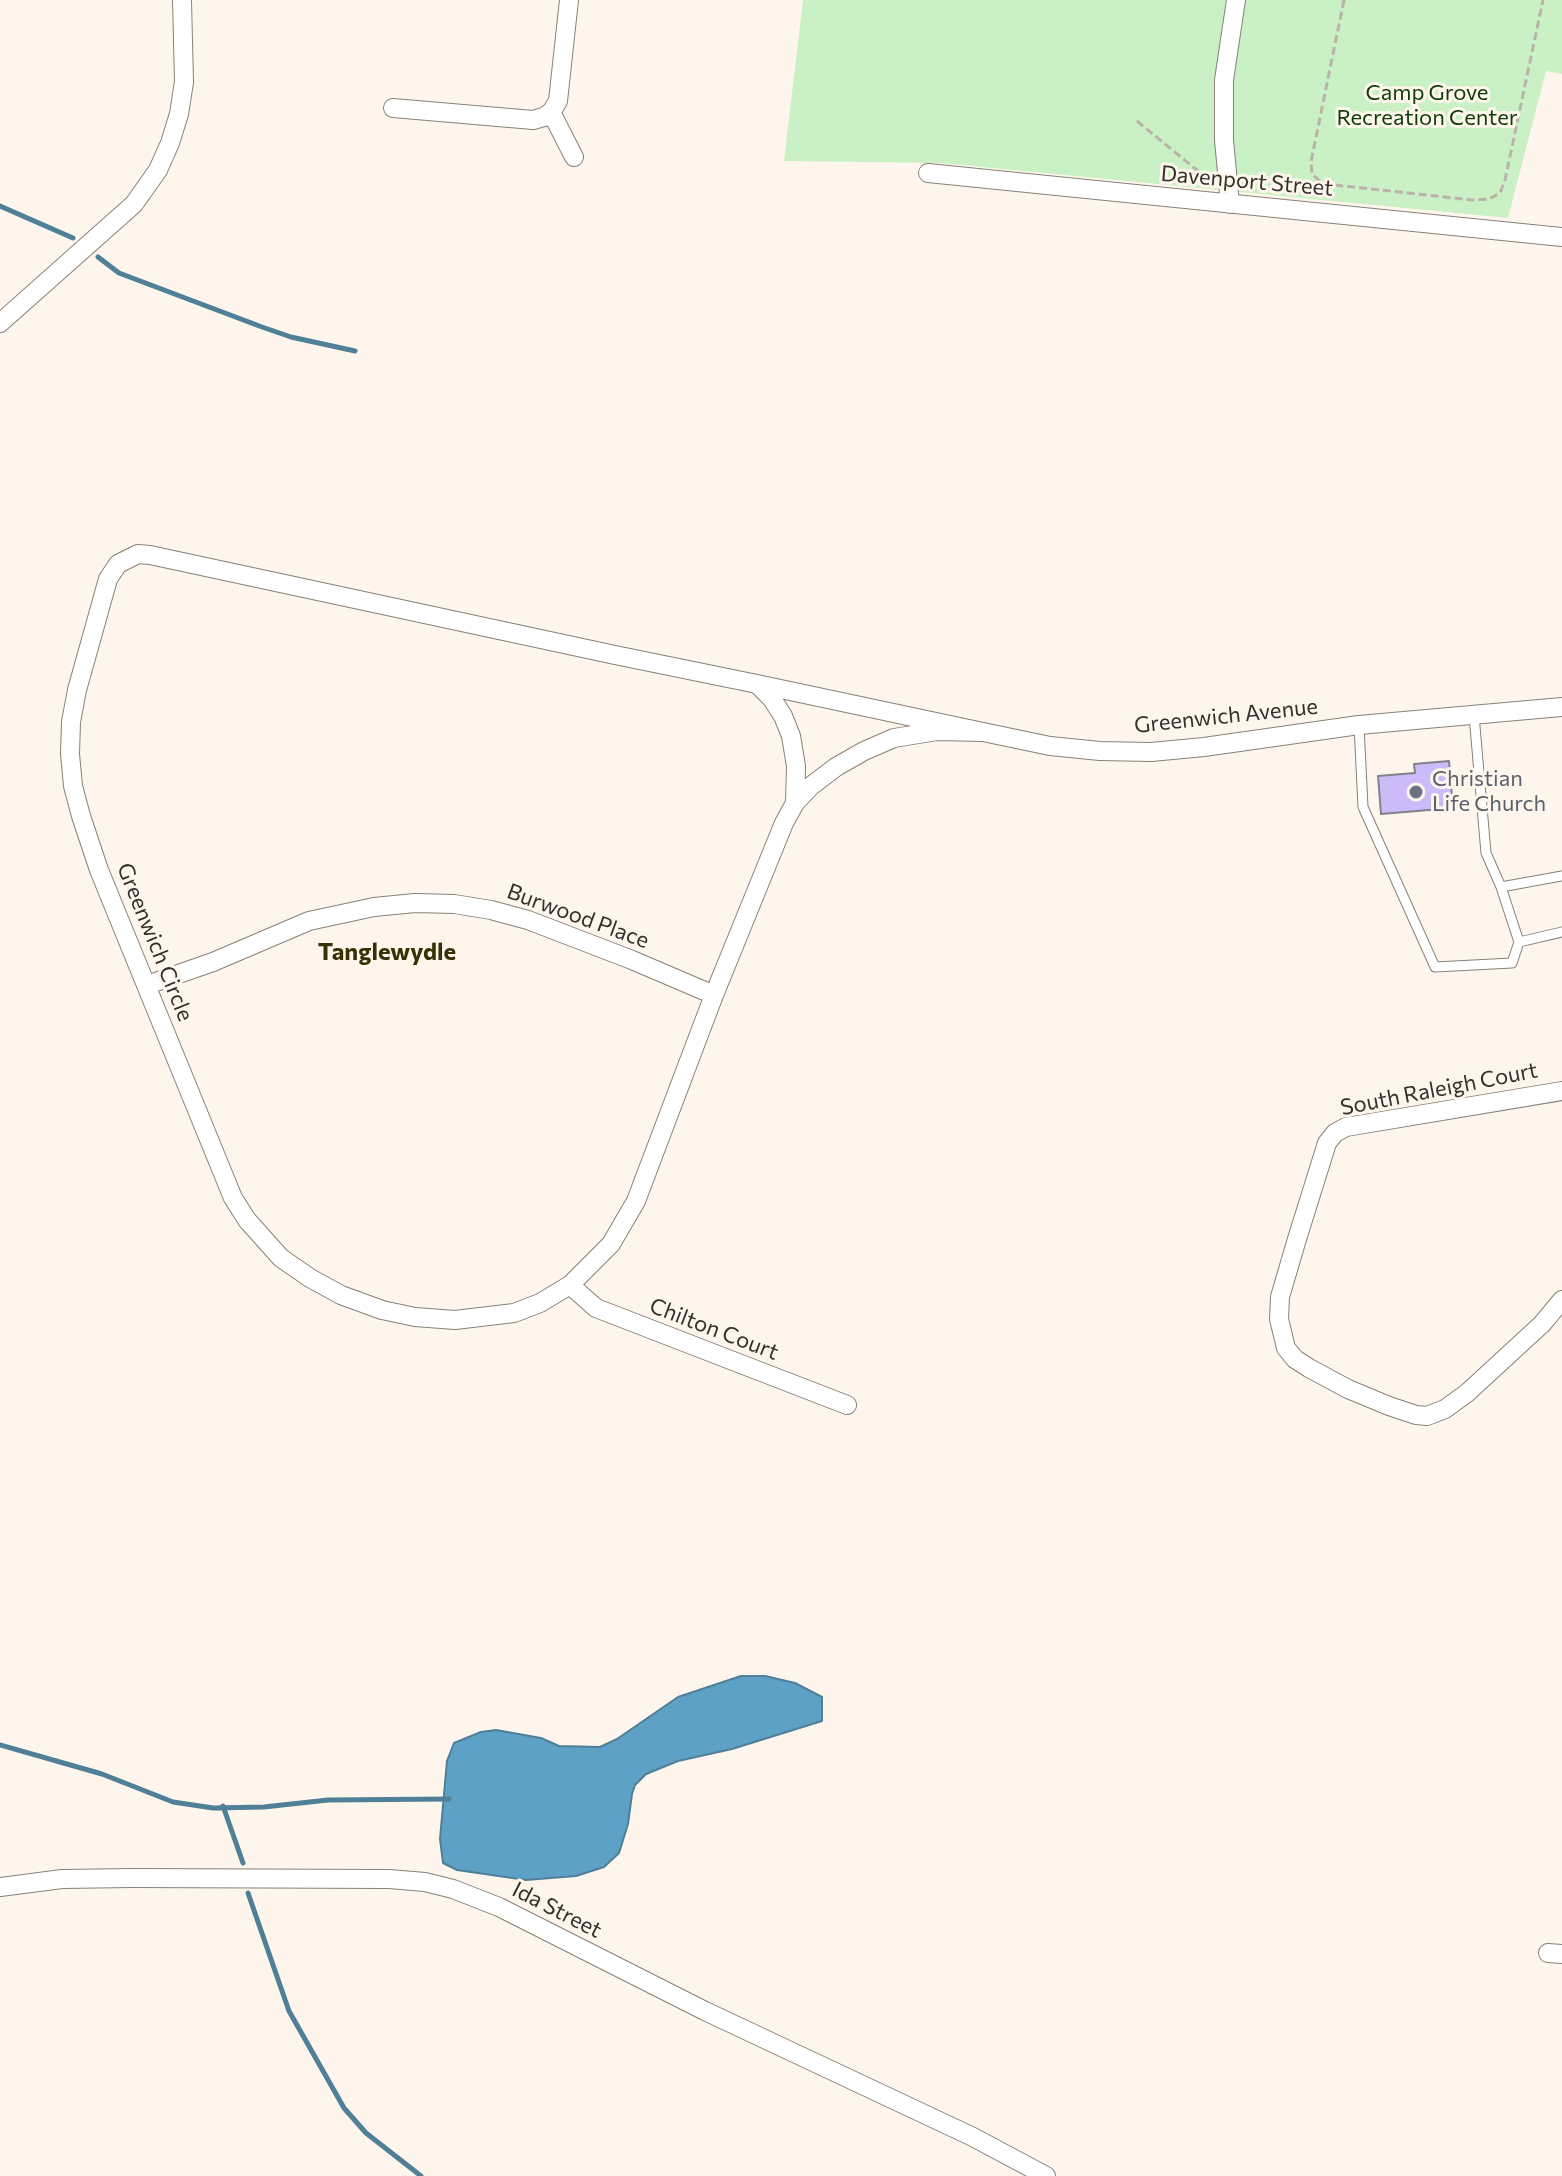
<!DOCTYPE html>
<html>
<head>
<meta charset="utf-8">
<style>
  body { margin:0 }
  canvas { display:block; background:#fef6ec }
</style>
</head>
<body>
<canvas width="1562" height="2176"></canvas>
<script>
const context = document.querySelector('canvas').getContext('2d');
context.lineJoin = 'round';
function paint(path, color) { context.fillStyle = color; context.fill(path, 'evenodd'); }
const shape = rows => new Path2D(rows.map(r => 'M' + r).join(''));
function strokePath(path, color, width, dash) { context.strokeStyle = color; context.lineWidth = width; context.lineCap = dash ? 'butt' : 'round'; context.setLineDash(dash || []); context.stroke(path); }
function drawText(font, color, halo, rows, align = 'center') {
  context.font = font + ' Commissioner,sans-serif'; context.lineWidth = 6; context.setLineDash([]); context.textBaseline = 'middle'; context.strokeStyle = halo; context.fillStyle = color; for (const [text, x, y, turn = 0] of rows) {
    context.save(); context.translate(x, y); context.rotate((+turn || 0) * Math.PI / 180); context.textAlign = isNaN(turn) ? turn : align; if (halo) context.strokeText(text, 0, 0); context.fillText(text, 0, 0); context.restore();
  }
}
const green = shape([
  [803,0,1562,0,1562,74,1546,71,1508,218,941,163,784,161]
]);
const water = shape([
  [741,1676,765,1676,795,1683,822,1697,822,1721,732,1749,678,1761,646,1774,635,1785,632,1794,628,1824,619,1853,604,1867,576,1876,526,1880,457,1870,443,1863,440,1839,447,1761,454,1743,481,1732,496,1730,541,1738,559,1746,600,1747,617,1739,678,1697,741,1676]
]);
const stream = shape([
  [0,206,73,238],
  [98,257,119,273,262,327,291,337,355,351],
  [0,1745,102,1774,173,1802,213,1808,264,1807,328,1800,449,1799],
  [223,1806,243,1863],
  [248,1893,289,2011,344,2108,366,2133,421,2176]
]);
const building = shape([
  [1449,761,1453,808,1381,814,1378,776,1415,773,1414,764,1449,761]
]);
const path = shape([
  [1344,0,1311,162,1312,174,1321,182,1335,185,1472,200,1489,199,1500,193,1505,180,1543,0],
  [1137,121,1198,171,1207,173]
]);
const lane = shape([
  [1474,715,1486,853,1501,887],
  [1359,725,1363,807,1435,967,1512,963,1519,942],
  [1562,876,1501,887,1519,942,1562,932]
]);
const street = shape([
  [393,108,533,120,544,117,552,111,558,101,569,0],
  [551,112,574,157],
  [928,173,1562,237],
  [1230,204,1224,140,1224,80,1236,0],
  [0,323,134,204,158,170,170,143,179,114,184,82,182,0],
  [758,685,772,699,783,716,791,736,796,766,795,803],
  [983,732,937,731,894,738,864,751,836,767,811,786,795,803,784,823,714,995,636,1201,611,1244,570,1285,540,1303,514,1313,455,1320,415,1317,382,1310,341,1295,310,1278,281,1258,247,1220,233,1198,99,870,81,816,73,786,70,754,71,722,77,690,108,579,118,564,138,554,150,555,615,655,757,684,983,732,1050,746,1100,751,1151,752,1204,747,1359,725,1562,707],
  [147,985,213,962,309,921,374,907,415,903,454,904,491,910,528,920,632,960,714,995],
  [1562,1091,1346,1127,1335,1133,1327,1143,1297,1239,1280,1297,1279,1319,1286,1348,1295,1359,1309,1368,1348,1389,1389,1406,1416,1415,1427,1416,1445,1409,1467,1393,1542,1324,1562,1300],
  [570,1285,596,1308,847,1405],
  [0,1887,62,1879,132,1878,389,1879,425,1882,453,1889,499,1907,705,2011,973,2137,1046,2176],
  [1548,1953,1562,1954]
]);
const markers = [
  [1416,792,8,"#6b7280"]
];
const parkNames = [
  ["Camp Grove",1427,93],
  ["Recreation Center",1427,118]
];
const streetNames = [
  ["Davenport Street",1247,181,5],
  ["Greenwich Avenue",1226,716,-6],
  ["Burwood Place",578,916,20],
  ["Greenwich Circle",155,942,68],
  ["South Raleigh Court",1439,1089,-11],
  ["Chilton Court",714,1329,21],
  ["Ida Street",557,1910,27]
];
const worshipNames = [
  ["Christian",1432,779],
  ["Life Church",1432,804]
];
const neighbourhoodNames = [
  ["Tanglewydle",387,952]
];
paint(green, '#caf1c5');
paint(water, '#5da1c6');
strokePath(water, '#507f98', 2);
strokePath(stream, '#507f98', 5);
paint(building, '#ccbbf9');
strokePath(building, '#83818b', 2);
strokePath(lane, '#878178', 11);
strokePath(street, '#878178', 20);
strokePath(path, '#bab3ab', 3, [8, 4]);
strokePath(lane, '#fff', 9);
strokePath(street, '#fff', 18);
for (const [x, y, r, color] of markers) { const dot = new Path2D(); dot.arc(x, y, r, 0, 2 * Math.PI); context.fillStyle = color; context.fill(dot); strokePath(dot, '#fef6ec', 3); }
drawText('22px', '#0d3c08', '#fef6ec', parkNames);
drawText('22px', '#33302c', '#fef6ec', streetNames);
drawText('22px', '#5b616d', '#fef6ec', worshipNames, 'left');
drawText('bold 24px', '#393004', '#fef6ec', neighbourhoodNames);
</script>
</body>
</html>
